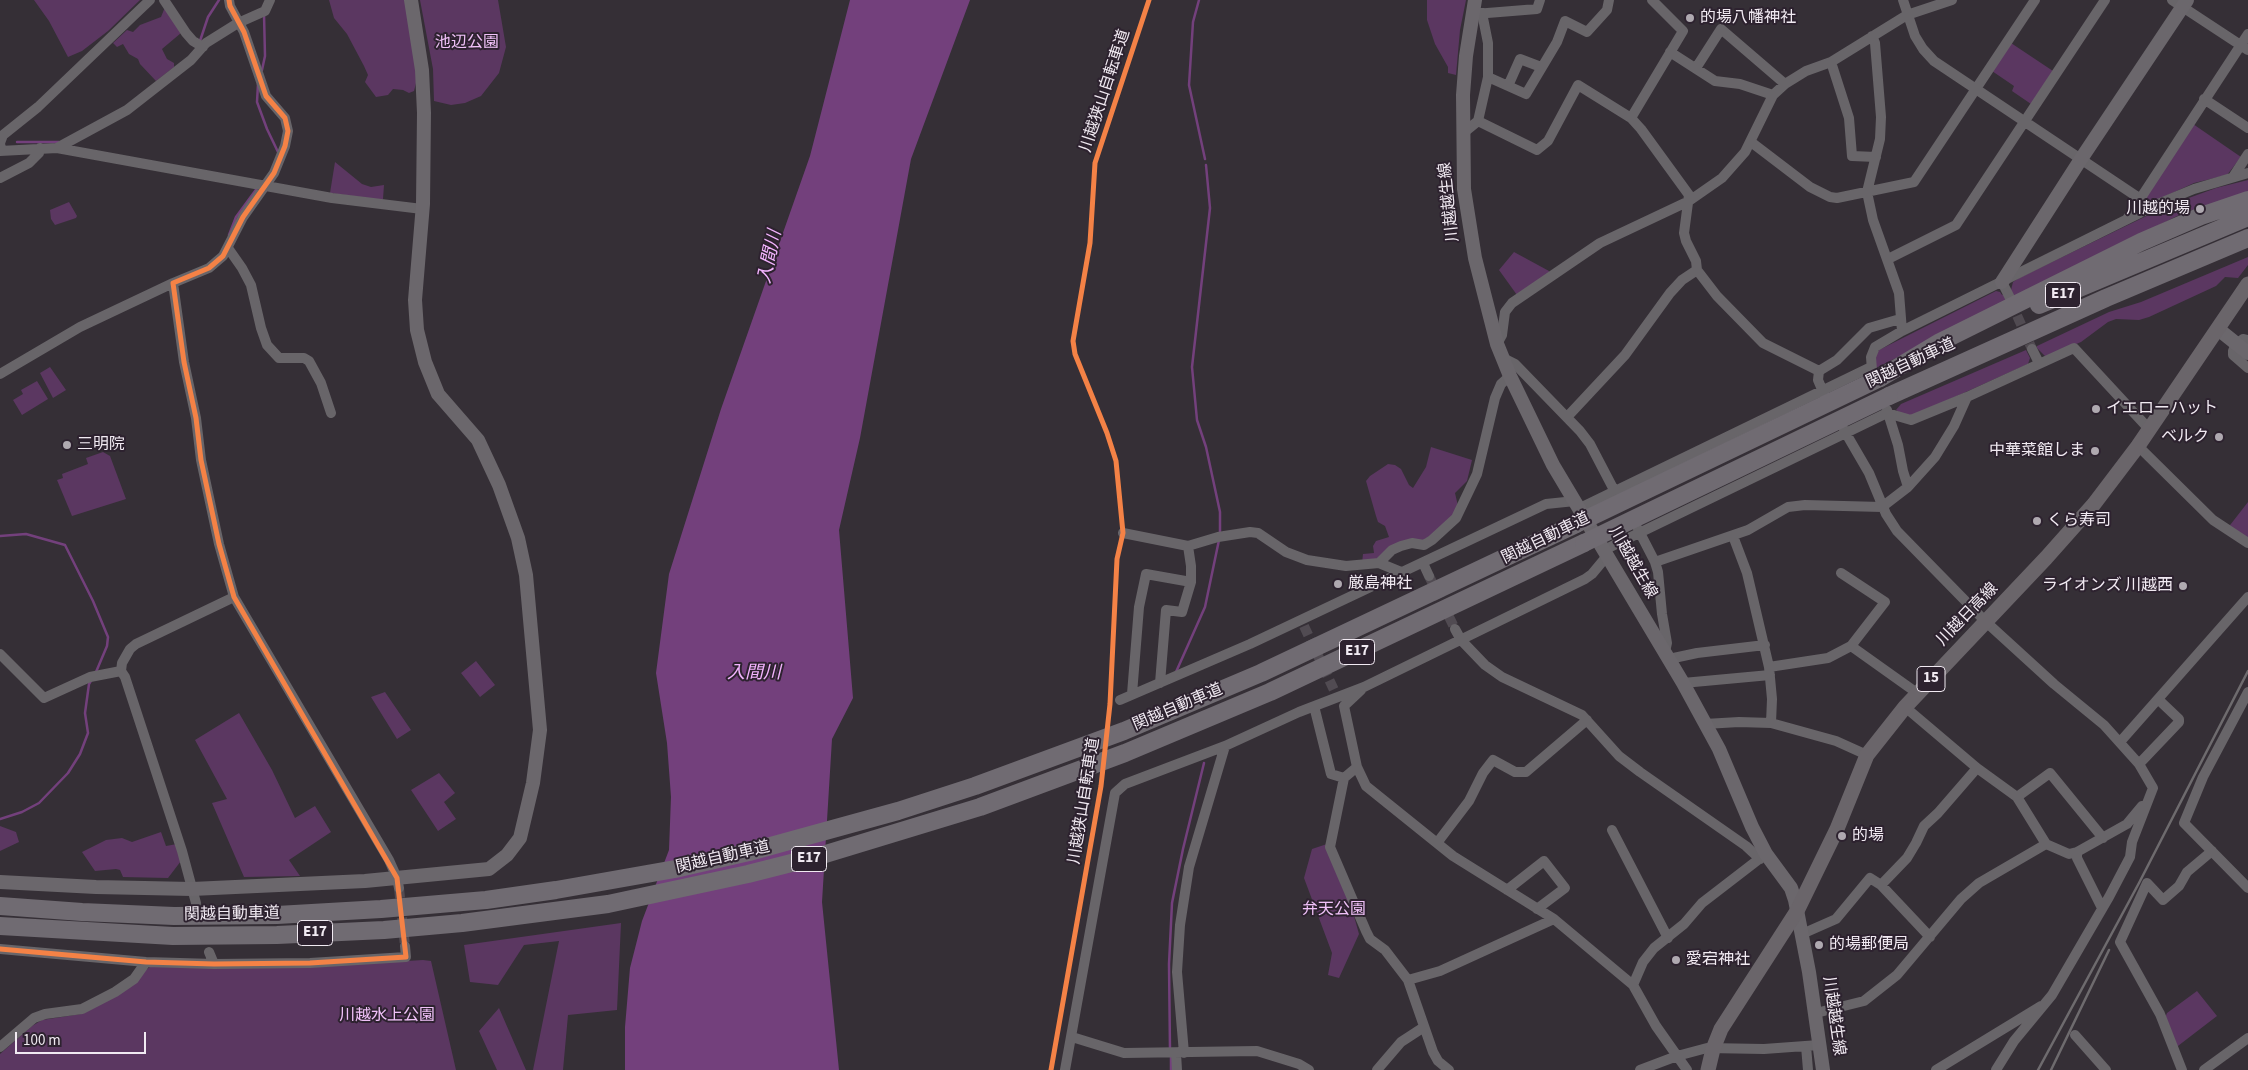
<!DOCTYPE html>
<html>
<head>
<meta charset="utf-8">
<style>
  body { margin:0 }
  #map { position:relative; width:2248px; height:1070px; overflow:hidden; background:#352f36; font-family:"Source Sans 3",sans-serif }
  canvas { display:block }
  .scale { position:absolute; left:15px; top:1032px; width:131px; height:22px; box-sizing:border-box; border:2px solid #f1eaf2; border-top:0; padding-left:6px; font-size:15px; line-height:18px; white-space:nowrap; color:#f1eaf2; -webkit-text-stroke:4px #2d222f; paint-order:stroke }
</style>
</head>
<body>
<div id="map">
<canvas width="2248" height="1070"></canvas>
<div class="scale">100 m</div>
</div>
<script>
const context = document.querySelector('canvas').getContext('2d');
context.lineJoin = 'round';
function paint(path, color) { context.fillStyle = color; context.fill(path, 'evenodd'); }
const shape = rows => new Path2D(rows.map(r => 'M' + r).join(''));
function strokePath(path, color, width, dash) { context.strokeStyle = color; context.lineWidth = width; context.lineCap = dash ? 'butt' : 'round'; context.setLineDash(dash || []); context.stroke(path); }
function drawText(font, color, halo, rows, align = 'center') {
  context.font = font + ' "Source Sans 3","Noto Sans JP",sans-serif'; context.lineWidth = 4; context.setLineDash([]); context.textBaseline = 'middle'; context.strokeStyle = halo; context.fillStyle = color; for (const [text, x, y, turn = 0] of rows) {
    context.save(); context.translate(x, y); context.rotate((+turn || 0) * Math.PI / 180); context.textAlign = isNaN(turn) ? turn : align; if (halo) context.strokeText(text, 0, 0); context.fillText(text, 0, 0); context.restore();
  }
}
const green = shape([
  [34,0,140,0,108,31,82,51,68,57,49,21],
  [329,0,406,0,417,79,414,91,409,93,403,90,393,89,388,95,376,97,365,82,368,75,364,66,347,34,334,18],
  [420,0,498,0,506,47,499,73,481,96,465,103,451,105,434,101,433,69],
  [1427,0,1466,0,1460,30,1456,75,1448,73,1448,67,1435,44,1427,20],
  [165,7,181,33,162,49,167,59,174,63,174,67,156,81,140,64,138,59,129,54,123,44,117,47,113,43,127,30,133,32,140,25,161,17],
  [2011,43,2053,71,2031,104,2012,91,2014,86,1992,71],
  [2193,124,2241,157,2227,175,2194,183,2144,206,2140,201],
  [335,162,362,184,371,187,384,185,383,199,381,200,330,193],
  [2248,180,2248,194,2185,212,1876,368,1876,354,1879,350,1996,291,2000,292,2002,295,2011,290,2013,282,2019,278,2167,206,2216,188],
  [69,202,77,216,76,218,55,225,51,219,50,210],
  [1514,252,1549,271,1549,274,1517,295,1499,270],
  [2248,257,2248,265,2238,278,2225,277,2216,286,2149,317,2139,320,2116,319,2108,322,2081,342,2046,357,2037,348,2037,346,2109,312,2141,302],
  [2026,350,2030,358,2028,364,1908,418,1896,410,1901,404],
  [50,367,66,390,53,398,40,373],
  [37,381,48,399,22,415,13,400,23,394,21,390],
  [1431,447,1472,460,1467,481,1455,493,1458,506,1453,517,1435,534,1378,562,1362,563,1363,554,1374,553,1373,546,1376,541,1389,537,1385,526,1378,522,1376,516,1366,481,1370,476,1388,464,1395,465,1401,469,1409,485,1413,488,1426,467],
  [103,452,110,456,126,499,72,516,57,480,63,478,62,474,88,464,86,458],
  [2248,502,2248,540,2227,529],
  [476,661,495,685,480,697,461,673],
  [385,692,411,730,397,739,371,697],
  [239,713,272,770,295,818,315,806,331,832,289,860,300,876,244,877,212,803,227,799,195,740],
  [439,773,455,793,444,802,456,819,438,831,411,790],
  [0,826,16,832,19,842,0,851],
  [161,832,166,846,177,844,181,861,168,878,123,877,120,870,116,869,95,871,82,852,106,840,122,838,132,842],
  [1327,844,1350,902,1359,934,1339,978,1328,975,1332,953,1304,878,1312,849],
  [621,923,617,1010,568,1015,563,1070,533,1070,559,941,524,945,498,985,470,982,464,945],
  [423,960,431,961,456,1070,0,1070,0,1054,32,1026,42,1020,81,1014,153,965,325,966],
  [2197,991,2217,1016,2174,1049,2165,1018,2167,1013],
  [499,1008,526,1070,497,1070,479,1031]
]);
const water = shape([
  [850,0,970,0,911,159,860,438,839,530,853,698,832,739,822,902,839,1070,625,1070,625,1027,630,968,642,921,669,850,671,797,667,743,656,673,669,574,721,409,810,156]
]);
const stream = shape([
  [1199,0,1193,22,1189,85,1205,159],
  [200,41,208,17,219,0],
  [262,70,265,56,264,14],
  [258,84,257,102,267,129,278,152],
  [17,142,59,142],
  [1206,165,1210,208,1192,367,1197,420,1206,447,1220,512,1220,534],
  [229,235,236,217,258,187],
  [0,536,26,534,65,545,93,601,108,637,107,646,96,672],
  [1176,672,1205,607,1219,540],
  [0,819,22,812,39,803,68,773,80,754,88,733,85,713,89,684,92,679],
  [1170,1050,1169,964,1172,903,1183,849,1204,763],
  [1171,1055,1171,1070]
]);
const streetTunnel = shape([
  [2011,302,2032,349],
  [1429,576,1455,629],
  [1304,626,1334,690],
  [399,888,405,946]
]);
const street = shape([
  [164,0,186,33,193,41,203,47],
  [229,0,230,6,244,32,266,96,285,118,288,131,285,146,274,173,243,217,223,256,209,268,173,283,184,362,196,418,201,460,219,544,234,597,389,860,397,878,399,888],
  [1652,0,1683,31,1631,118,1641,129,1689,195,1684,233,1686,241,1696,261,1697,270,1717,296,1763,343,1819,371],
  [1903,0,1915,36,1923,49,1934,61,2139,198],
  [2172,0,2248,50],
  [1482,13,1488,43,1488,77,1526,94,1557,42,1565,21,1587,32,1607,10,1609,0],
  [1475,14,1537,9,1540,0],
  [1872,36,1875,43,1881,117,1880,139,1867,192,1873,220,1899,293,1902,331],
  [1670,52,1715,81,1740,84,1773,95],
  [1831,62,1849,118,1852,156,1876,157],
  [1696,68,1721,29,1785,84],
  [1508,86,1520,59,1541,67],
  [2204,99,2248,128],
  [1478,121,1537,150,1548,141,1578,85,1631,118],
  [1462,134,1478,121,1488,77],
  [1751,142,1810,187,1830,197,1837,198,1914,182,2035,0],
  [57,148,127,110,191,60,206,43,238,23,265,11,270,0],
  [1,150,0,143,3,135,38,107,150,0],
  [0,151,57,148,332,198,422,209],
  [2233,177,2248,154],
  [0,178,29,163,39,153,40,148],
  [2127,219,2248,34],
  [228,248,242,268,251,285,261,328,267,345,279,358,304,358,309,361,321,383,331,413],
  [1888,259,1956,225,2105,0],
  [2002,282,2010,298],
  [2248,340,2243,339,2236,344,2233,351,2233,355,2248,368],
  [1497,344,1502,335,1505,312,1512,303,1600,243,1689,201,1722,178,1745,152,1773,95,1785,84,1806,71,1831,62,1907,15,1952,0],
  [2032,349,2039,363],
  [1503,358,1515,364,1580,431,1590,444,1614,490],
  [1872,370,1871,357,1875,347,1902,331,2160,203,2194,189,2248,173],
  [0,374,80,327,173,283],
  [1824,394,1818,380,1819,371,1837,360,1869,328,1900,319],
  [1887,410,1898,445,1903,471,1908,487],
  [1568,416,1625,355,1670,293,1682,280,1697,270],
  [1844,430,1869,473,1886,514,1897,531,1985,621,2054,684,2104,725,2139,764,2153,788,2132,842,2130,857,2109,897,2052,995,2014,1041,1996,1070],
  [2138,446,2213,520,2248,543],
  [1580,508,1871,367],
  [1638,529,1655,562,1658,572,1662,614,1667,643,1665,652],
  [1123,533,1188,546,1218,537,1250,532,1258,533,1286,552,1307,560,1346,566,1379,563,1401,572],
  [1733,536,1747,573,1769,667,1772,699,1771,723],
  [1604,550,1887,413,1911,420,1967,397],
  [1655,562,1748,530,1788,507,1805,505,1882,507,1908,487,1935,457,1954,426,1967,397,2074,348,2149,429],
  [1379,563,1392,550,1401,546,1412,543,1424,545,1432,540,1456,518,1477,474,1495,398,1501,384,1510,376],
  [1423,563,1429,576],
  [1841,573,1885,602,1851,646,1917,693],
  [1455,629,1461,640,1485,665,1502,677,1582,715,1619,756,1640,772,1746,846,1760,859],
  [0,654,44,698,90,677,121,671],
  [1669,659,1697,653,1765,645],
  [1769,667,1828,658,1851,646],
  [1160,683,1166,610,1182,612,1191,582,1191,566,1188,546],
  [1683,683,1770,675],
  [1361,690,1344,706,1357,767,1366,786,1453,856,1554,919,1633,985,1656,1026,1687,1070],
  [2248,692,2203,777,2184,823,2248,888],
  [1132,694,1139,607,1146,574,1191,582],
  [1120,700,1250,644,1546,504,1575,501],
  [1314,706,1331,774,1344,778],
  [1905,707,1977,768,2017,797,2046,844],
  [1705,724,1739,722,1771,723,1836,741,1867,755],
  [2120,742,2248,597],
  [2139,764,2179,722,2179,719,2159,700],
  [1357,767,1344,778,1330,847,1366,931,1370,939,1385,950,1408,980,1433,1052,1438,1061,1449,1070],
  [2017,797,2050,773,2103,838],
  [1612,830,1668,938],
  [1437,843,1469,801,1483,773,1493,760,1515,772,1526,772,1587,720],
  [2077,852,2077,858,2102,908],
  [1881,885,1907,858,1916,843,1924,826,1938,813,1977,768],
  [1507,890,1544,861,1565,888,1537,909],
  [196,903,182,851,125,677,121,671,122,663,130,649,136,644,234,597],
  [1802,934,1836,919,1870,878,1881,885,1930,937],
  [0,949,146,962,214,964,310,963,406,957,405,946],
  [209,952,214,964],
  [1408,980,1440,971,1554,919],
  [1633,985,1643,962,1654,948,1684,924,1702,903,1763,856],
  [1816,1013,1864,1001,1897,975,1961,899,1979,883,2046,844,2069,854,2077,852,2127,824,2142,806],
  [2075,1035,2106,1070],
  [1072,1037,1124,1053,1257,1051,1299,1064,1309,1070],
  [1806,1046,1808,1070],
  [0,1047,34,1018,45,1014,82,1009,115,992,134,979,146,962],
  [1176,1053,1177,1070],
  [1184,1053,1177,972,1180,925,1189,867,1225,746],
  [1065,1070,1115,793,1125,784,1225,746,1299,712,1364,687,1585,579,1592,574,1607,556],
  [1377,1070,1401,1042,1424,1027],
  [1640,1070,1677,1056,1707,1048,1764,1049,1819,1045],
  [1936,1070,2041,1006],
  [2182,1070,2160,1014,2120,942,2147,883,2163,900,2179,886,2187,872,2212,851],
  [2204,1070,2248,1038]
]);
const secondary = shape([
  [1475,0,1466,56,1463,95,1464,189,1475,258,1497,344,1510,376,1553,465,1683,683,1719,749,1752,827,1766,854,1791,888,1795,900,1809,972,1823,1070],
  [2002,282,2081,159,2187,0],
  [2218,329,2248,353],
  [0,882,96,887,192,889,365,881,489,869,507,855,520,838,533,783,540,730,526,575,518,538,499,485,478,440,438,394,425,362,417,330,415,300,423,204,424,113,422,70,411,0]
]);
const primary = shape([
  [1708,1070,1713,1049,1721,1029,1797,911,1837,829,1867,755,1905,707,2046,558,2094,504,2138,446,2248,284]
]);
const highway = shape([
  [2039,305,2248,217],
  [1880,378,1940,342,2141,242,2201,216,2248,200],
  [1889,396,2106,298,2248,238],
  [0,906,82,912,174,916,277,915,381,909,486,900,556,890,675,869,749,852,898,811,975,786,1124,731,1261,673,1576,524],
  [0,926,173,936,277,935,384,930,462,923,608,904,748,874,819,856,980,807,1125,753,1270,692,1584,543]
]);
const rail = shape([
  [2038,1070,2139,883,2248,671],
  [2051,1070,2109,950]
]);
const highwayBridge = shape([
  [1576,524,1880,378],
  [1584,543,1889,396]
]);
const cycleway = shape([
  [0,949,146,962,214,964,310,963,406,957,397,878,234,597,219,544,201,460,196,418,184,362,173,283,209,268,223,256,243,217,274,173,285,146,288,131,285,118,266,96,244,32,230,6,229,0],
  [1051,1070,1101,786,1110,704,1117,559,1123,533,1116,461,1107,433,1075,354,1073,341,1090,243,1095,163,1149,0]
]);
const markers = [
  [1690,18,5,"#afa9b0"],
  [2200,209,5,"#afa9b0"],
  [2096,409,5,"#afa9b0"],
  [2219,437,5,"#afa9b0"],
  [67,445,5,"#afa9b0"],
  [2095,451,5,"#afa9b0"],
  [2037,521,5,"#afa9b0"],
  [1338,584,5,"#afa9b0"],
  [2183,586,5,"#afa9b0"],
  [1842,836,5,"#afa9b0"],
  [1819,945,5,"#afa9b0"],
  [1676,960,5,"#afa9b0"]
];
const shields = [
  [2063,295,35],
  [1357,652,35],
  [1931,679,28],
  [809,859,35],
  [315,933,35]
];
const shieldNames = [
  ["E17",2063,295],
  ["E17",1357,652],
  ["15",1931,679],
  ["E17",809,859],
  ["E17",315,933]
];
const poiNames = [
  ["的場八幡神社",1700,18],
  ["川越的場",2190,209,"right"],
  ["イエローハット",2106,409],
  ["ベルク",2209,437,"right"],
  ["三明院",77,445],
  ["中華菜館しま",2085,451,"right"],
  ["くら寿司",2047,521],
  ["厳島神社",1348,584],
  ["ライオンズ 川越西",2173,586,"right"],
  ["的場",1852,836],
  ["的場郵便局",1829,945],
  ["愛宕神社",1686,960]
];
const parkNames = [
  ["池辺公園",467,43],
  ["弁天公園",1334,910],
  ["川越水上公園",387,1016]
];
const streetNames = [
  ["川越狭山自転車道",1106,91,-72],
  ["川越越生線",1450,202,-96],
  ["関越自動車道",1911,364,-25],
  ["関越自動車道",1546,539,-26],
  ["川越越生線",1632,563,60],
  ["川越日高線",1968,615,-46],
  ["関越自動車道",1178,708,-23],
  ["川越狭山自転車道",1085,801,-81],
  ["関越自動車道",723,858,-13],
  ["関越自動車道",232,915,-1],
  ["川越越生線",1833,1016,82]
];
const waterNames = [
  ["入間川",771,257,-78],
  ["入間川",754,674]
];
paint(green, '#5b3761');
paint(water, '#73407c');
strokePath(stream, '#73407c', 2.5);
strokePath(streetTunnel, '#514b52', 10, [10, 5]);
strokePath(street, '#686569', 10);
strokePath(secondary, '#6b676c', 14);
strokePath(primary, '#6a656a', 15);
strokePath(highway, '#706b72', 18);
strokePath(rail, '#6e6b6e', 2.5);
strokePath(highwayBridge, '#706b72', 18);
strokePath(cycleway, '#f48246', 5);
for (const [x, y, r, color] of markers) { const dot = new Path2D(); dot.arc(x, y, r, 0, 2 * Math.PI); context.fillStyle = color; context.fill(dot); strokePath(dot, '#2d222f', 2); }
for (const [x, y, w] of shields) { const box = new Path2D(); box.roundRect(x - w / 2, y - 12.5, w, 25, 4); context.fillStyle = '#2d222f'; context.fill(box); strokePath(box, '#f1eaf2', 1); }
drawText('bold 15px', '#f1eaf2', null, shieldNames);
drawText('16px', '#f1eaf2', '#2d222f', poiNames, 'left');
drawText('16px', '#f0c1f8', '#2d222f', parkNames);
drawText('16px', '#f1eaf2', '#2d222f', streetNames);
drawText('italic 18px', '#f3b4fe', '#2d222f', waterNames);
</script>
</body>
</html>
